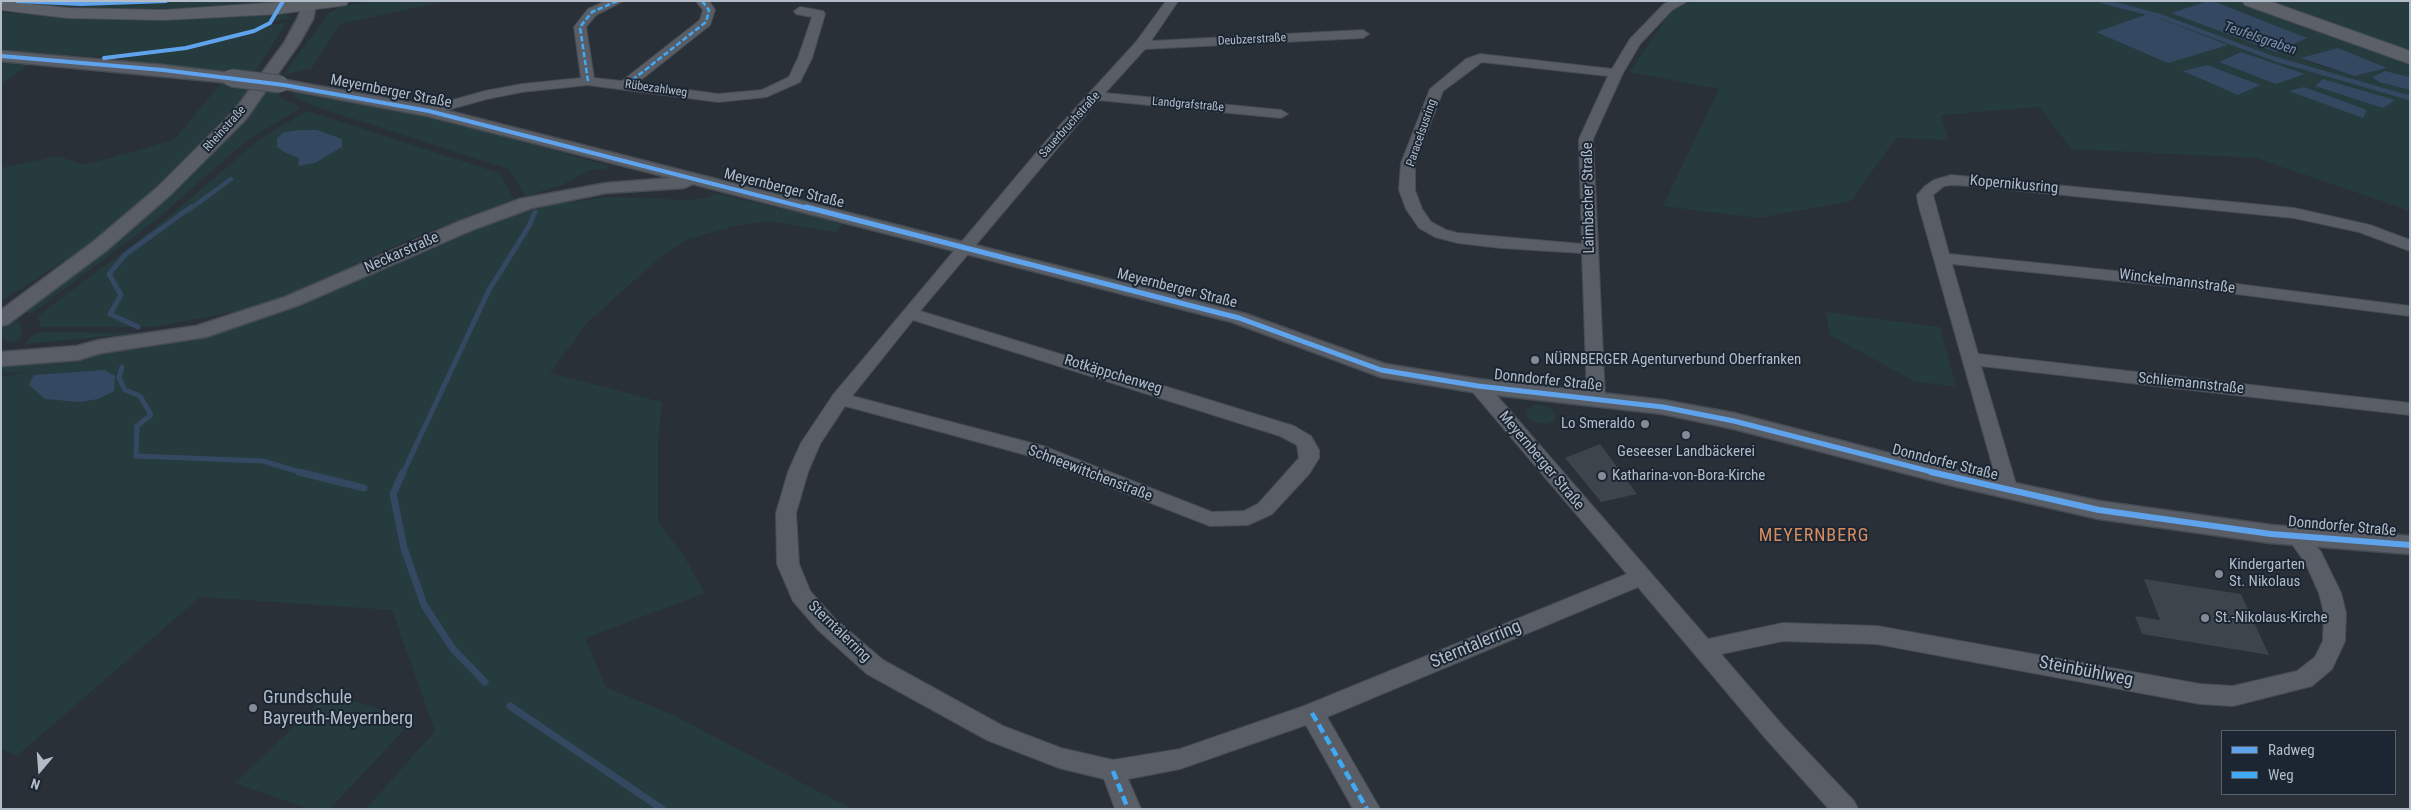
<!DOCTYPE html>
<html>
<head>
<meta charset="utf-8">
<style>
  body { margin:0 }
  #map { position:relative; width:2411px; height:810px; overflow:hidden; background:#293038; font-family:"Roboto Condensed",sans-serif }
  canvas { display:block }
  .frame { position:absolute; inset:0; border:2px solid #b2bcc9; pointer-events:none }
  .legend { position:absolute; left:2221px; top:730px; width:175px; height:65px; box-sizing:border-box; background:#1c2633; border:1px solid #58626f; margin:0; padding:6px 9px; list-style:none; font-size:15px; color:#b2bcc9 }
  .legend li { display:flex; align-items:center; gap:10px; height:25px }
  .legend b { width:25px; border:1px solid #58626f }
  .north { position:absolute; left:15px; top:745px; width:50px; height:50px; -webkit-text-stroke:4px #1c2633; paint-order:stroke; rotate:198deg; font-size:14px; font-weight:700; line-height:20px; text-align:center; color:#b2bcc9 }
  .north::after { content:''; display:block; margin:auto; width:18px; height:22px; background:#b2bcc9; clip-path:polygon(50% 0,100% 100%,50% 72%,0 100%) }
</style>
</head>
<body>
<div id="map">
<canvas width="2411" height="810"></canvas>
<div class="frame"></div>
<ul class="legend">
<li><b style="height:6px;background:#60a3ed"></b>Radweg</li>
<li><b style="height:6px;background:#3fa9f5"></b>Weg</li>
</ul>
<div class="north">N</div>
</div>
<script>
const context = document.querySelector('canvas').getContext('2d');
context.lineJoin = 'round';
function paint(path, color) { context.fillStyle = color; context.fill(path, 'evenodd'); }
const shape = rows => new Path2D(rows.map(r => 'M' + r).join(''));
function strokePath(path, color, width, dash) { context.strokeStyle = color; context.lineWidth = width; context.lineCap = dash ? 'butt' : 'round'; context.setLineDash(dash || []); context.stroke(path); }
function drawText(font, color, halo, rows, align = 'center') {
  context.font = font + ' "Roboto Condensed",sans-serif'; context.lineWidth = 4; context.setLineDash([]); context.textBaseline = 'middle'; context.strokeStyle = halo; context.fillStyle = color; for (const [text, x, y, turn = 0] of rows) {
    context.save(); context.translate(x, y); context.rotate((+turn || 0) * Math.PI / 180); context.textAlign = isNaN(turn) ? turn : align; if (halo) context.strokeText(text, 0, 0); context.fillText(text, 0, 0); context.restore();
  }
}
const green = shape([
  [25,1,304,1,170,9,43,6],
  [369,1,447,1,340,24,311,69,283,75,328,14,340,7],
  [1694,1,2208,1,2172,13,2306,38,2213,1,2239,1,2410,62,2410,77,2385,71,2372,77,2379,82,2410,90,2410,211,2256,158,2071,149,2040,107,1941,115,1948,140,1896,138,1851,201,1759,218,1663,206,1719,89,1629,72,1673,9],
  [2305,61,2386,68,2354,76],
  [2262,1,2410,1,2410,55],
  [1,13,118,18,280,13,293,18,265,23,252,30,186,46,93,57,1,50],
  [286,23,253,75,112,60,191,48,255,33,270,25],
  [10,58,33,61,1,85,1,64],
  [222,82,244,83,250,93,169,180,100,238,1,301,1,168,58,156,85,165,174,140],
  [272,86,280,87,279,97,301,108,247,140,156,220,31,314,25,311,178,185,242,124],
  [290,88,425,114,609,166,605,169,590,170,562,185,526,196,509,169,314,106,296,98],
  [307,111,499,173,514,199,418,236,283,297,238,311,153,327,41,327,38,316,165,220,261,138],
  [342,147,315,163,298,165,299,158],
  [713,193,844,223,836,232,769,221,734,226,686,240,659,258,588,322,550,373,662,402,658,442,658,522,682,553,705,593,585,638,606,687,677,717,852,809,366,809,435,731,392,610,200,597,17,756,1,749,1,377,26,372,1,373,1,369,8,363,144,348,224,330,295,306,406,257,427,252,508,216,553,205,607,197,690,200,710,197],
  [1826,312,1940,327,1956,387,1914,381,1830,335],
  '0 331a11 11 0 1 1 22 0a11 11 0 1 1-22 0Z',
  [41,332,142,333,25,344,33,335],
  [1534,405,1546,406,1553,410,1556,417,1553,422,1545,424,1532,422,1527,417,1526,411],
  [329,693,413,720,330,809,309,809,235,783]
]);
const water = shape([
  [2208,1,2213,1,2307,38,2276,52,2171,13],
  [2148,14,2228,45,2168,63,2096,32],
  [2338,48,2387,68,2354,76,2301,58],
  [2241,52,2305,74,2276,84,2219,62],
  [2207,65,2260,85,2238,95,2183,71],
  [2385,71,2410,77,2410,90,2379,82,2372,77],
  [2323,79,2395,100,2383,108,2315,86],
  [2304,87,2367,110,2363,118,2289,91],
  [301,130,317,130,342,139,342,147,315,163,298,166,299,158,286,153,277,147,277,138,284,132],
  [104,370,115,376,114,391,98,399,80,402,45,399,29,385,34,375]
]);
const streamFar2 = shape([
  [2102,1,2160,16,2275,59,2410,98],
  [190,209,231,179]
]);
const streamFar1 = shape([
  [138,327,110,314,121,295,109,274,126,254,191,207],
  [122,367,119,378,125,390,140,396,151,415,137,426,136,456,263,461,303,473],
  [403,473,489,290,529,226,535,212]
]);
const stream = shape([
  [299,472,364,488],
  [403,472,393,494,404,548,424,605,453,649,485,682],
  [510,706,662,809]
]);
const building = shape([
  [1600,444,1637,494,1601,502,1565,458],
  [2144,579,2241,594,2269,655,2142,634,2135,616,2160,620]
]);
const minor = shape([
  [606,1,623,1,596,15,586,27,594,78,622,81,700,20,703,10,696,1,709,1,715,10,710,25,637,83,718,94,762,90,789,77,798,58,812,17,796,14,794,11,800,7,823,11,825,14,812,58,800,82,766,97,718,102,588,85,522,92,487,99,429,115,422,111,424,108,485,91,522,84,581,78,574,27,588,9,606,1],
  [1166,1,1178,1,1151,41,1363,30,1369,34,1363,38,1145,49,1105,93,1281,110,1288,114,1281,118,1098,100,920,311,1294,426,1311,436,1319,450,1319,458,1309,474,1272,514,1248,525,1210,526,1030,456,845,406,820,444,808,472,796,513,799,564,810,591,834,618,883,660,1003,726,1061,748,1113,760,1180,749,1304,706,1627,574,1471,390,1469,386,1471,382,1478,380,1485,382,1708,639,1783,623,1877,626,2200,684,2233,686,2297,671,2315,657,2323,641,2324,613,2319,593,2305,562,2286,536,2289,531,2296,528,2303,531,2321,552,2341,593,2346,613,2345,641,2332,669,2312,686,2233,706,2200,704,1877,644,1783,641,1721,654,1783,726,1854,801,1858,809,1829,809,1767,740,1638,587,1327,717,1380,809,1353,809,1306,725,1180,769,1128,779,1141,809,1115,809,1104,779,1059,768,987,740,867,674,818,630,793,601,777,564,776,513,788,472,801,443,833,395,1053,133,1136,42,1166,1],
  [913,320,1280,436,1297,445,1299,458,1258,504,1244,511,1212,512,1043,446,852,396,913,320],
  [1671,1,1688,1,1672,10,1640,44,1623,73,1593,139,1605,398,1603,402,1596,404,1589,402,1587,398,1582,253,1501,248,1458,243,1435,237,1419,228,1406,209,1399,190,1401,163,1430,89,1466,59,1480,54,1612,69,1630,39,1664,4,1671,1],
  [1482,62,1608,76,1579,139,1582,244,1458,233,1446,230,1431,222,1422,209,1415,190,1415,163,1443,91,1482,62],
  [1951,175,2294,208,2370,225,2410,240,2410,251,2359,232,2294,218,1973,186,1951,185,1944,186,1933,195,1949,254,2205,280,2410,306,2410,316,2205,290,1952,264,1978,354,2410,403,2410,415,1981,366,2018,491,2015,496,2008,498,2001,496,1918,203,1917,195,1925,186,1934,180,1951,175]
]);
const tertiary = shape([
  [304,2,312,1,316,5,313,19,299,44,246,119,170,195,107,250,8,324,1,326,1,310,93,242,158,187,234,111,284,43,297,19,304,2],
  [1,51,163,65,231,73,239,78,231,83,1,61,1,51],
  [280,79,429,106,1246,314,1385,364,1478,379,1663,400,1734,413,1954,470,2099,501,2271,525,2410,536,2410,554,2271,543,2099,519,1954,486,1734,429,1663,414,1478,393,1381,377,1232,322,693,184,684,188,606,193,532,208,472,230,299,305,206,337,101,353,78,360,1,366,1,352,77,346,99,340,196,326,285,297,458,222,520,199,606,183,671,178,428,116,274,87,272,84,280,79]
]);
const primary = shape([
  [1,1,68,8,164,10,296,1,349,1,346,5,340,6,278,14,164,20,68,18,1,10,1,1],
  [2242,1,2269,1,2410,51,2410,64,2245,5,2242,1]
]);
const tertiaryBridge = shape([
  [231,78,280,84]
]);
const quietFar1 = shape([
  [588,81,580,27,592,12,617,1],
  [626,85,706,22,709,10,702,1]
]);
const quiet = shape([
  [1312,713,1367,809],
  [1113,771,1128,809]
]);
const cyclewayFar2 = shape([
  [17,1,81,4,166,1],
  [1,56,163,70,284,85,429,111,811,209],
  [104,58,186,48,254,31,270,23,283,1]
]);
const cyclewayFar1 = shape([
  [806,207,1239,318,1381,370,1478,386,1663,407,1734,421,1936,473]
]);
const cycleway = shape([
  [1931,472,2099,510,2271,534,2410,545]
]);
const markers = [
  [1535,360,5,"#828b96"],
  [1645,424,5,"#828b96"],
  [1686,435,5,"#828b96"],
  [1602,476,5,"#828b96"],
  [2219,574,5,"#828b96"],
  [2205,618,5,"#828b96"],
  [253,708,5,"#828b96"]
];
const farStreetnames = [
  ["Deubzerstraße",1252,40,-3],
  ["Rübezahlweg",656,89,8],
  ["Landgrafstraße",1188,105,5],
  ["Sauerbruchstraße",1070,125,-48],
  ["Rheinstraße",225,129,-48],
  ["Paracelsusring",1422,133,-71]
];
const farWaternames = [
  ["Teufelsgraben",2260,39,19]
];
const streetNames = [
  ["Meyernberger Straße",391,92,11],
  ["Kopernikusring",2014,185,5],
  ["Meyernberger Straße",784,189,14],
  ["Laimbacher Straße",1589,198,-91],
  ["Neckarstraße",402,253,-24],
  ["Winckelmannstraße",2177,282,7],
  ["Meyernberger Straße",1177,289,14],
  ["Rotkäppchenweg",1113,375,17],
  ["Donndorfer Straße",1548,381,6],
  ["Schliemannstraße",2191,384,6],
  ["Meyernberger Straße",1541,461,50],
  ["Donndorfer Straße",1945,463,14],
  ["Schneewittchenstraße",1090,474,21],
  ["Donndorfer Straße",2342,527,5],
  ["Sterntalerring",839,632,44]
];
const poiNames = [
  ["NÜRNBERGER Agenturverbund Oberfranken",1545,360],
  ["Lo Smeraldo",1635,424,"right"],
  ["Geseeser Landbäckerei",1686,452,"center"],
  ["Katharina-von-Bora-Kirche",1612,476],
  ["Kindergarten",2229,565],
  ["St. Nikolaus",2229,582],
  ["St.-Nikolaus-Kirche",2215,618]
];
const quarterNames = [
  ["MEYERNBERG",1814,536]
];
const nearStreetnames = [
  ["Sterntalerring",1476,645,-23],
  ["Steinbühlweg",2086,672,11]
];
const nearPoinames = [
  ["Grundschule",263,698],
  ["Bayreuth-Meyernberg",263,719]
];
paint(green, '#263b3e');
paint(water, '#344961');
strokePath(streamFar2, '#344961', 4.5);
strokePath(streamFar1, '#344961', 5);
strokePath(stream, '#344961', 7);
paint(building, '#3e444b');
strokePath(minor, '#474c53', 2);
strokePath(tertiary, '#474c53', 3);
strokePath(primary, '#464c55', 2);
paint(minor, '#595e66');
paint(tertiary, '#595e66');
paint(primary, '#5c6167');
strokePath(tertiaryBridge, '#474c53', 19, []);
strokePath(tertiaryBridge, '#595e66', 17);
strokePath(quietFar1, '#3fa9f5', 2.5, [5.5, 2.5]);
strokePath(quiet, '#3fa9f5', 4.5, [9, 4.5]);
strokePath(cyclewayFar2, '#60a3ed', 4);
strokePath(cyclewayFar1, '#60a3ed', 5);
strokePath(cycleway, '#60a3ed', 6);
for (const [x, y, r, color] of markers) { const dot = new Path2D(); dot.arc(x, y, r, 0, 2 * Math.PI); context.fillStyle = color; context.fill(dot); strokePath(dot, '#1c2633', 2); }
drawText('12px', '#b2bcc9', '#1c2633', farStreetnames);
drawText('italic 14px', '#7994b2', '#1c2633', farWaternames);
drawText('15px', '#b2bcc9', '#1c2633', streetNames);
drawText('15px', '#b2bcc9', '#1c2633', poiNames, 'left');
context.letterSpacing = '1px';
drawText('18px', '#d88d5e', '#1c2633', quarterNames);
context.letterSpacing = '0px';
drawText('18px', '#b2bcc9', '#1c2633', nearStreetnames);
drawText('18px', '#b2bcc9', '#1c2633', nearPoinames, 'left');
</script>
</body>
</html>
